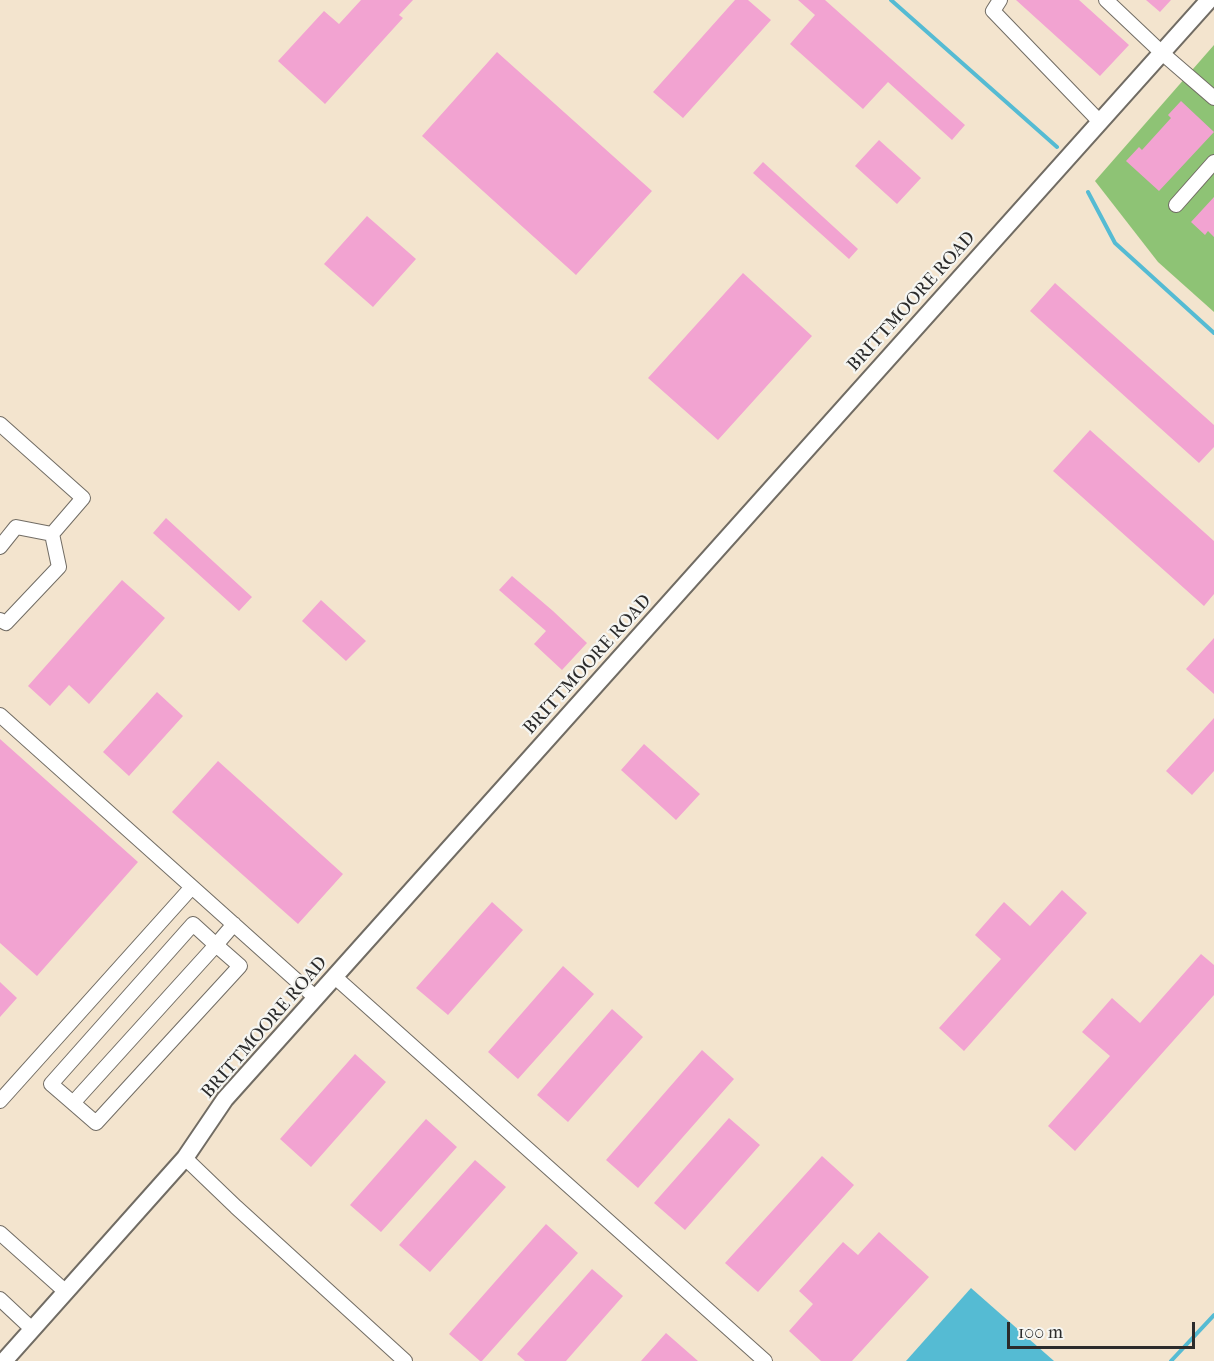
<!DOCTYPE html>
<html>
<head>
<meta charset="utf-8">
<style>
  body { margin:0 }
  #map { position:relative; width:1214px; height:1361px; overflow:hidden; background:#f3e4ce; font-family:"IM FELL French Canon",serif }
  canvas { display:block }
  .scale { position:absolute; left:1007px; top:1322px; width:188px; height:27px; box-sizing:border-box; border:3px solid #2b2b2b; border-top:0; padding-left:8px; font-size:18px; line-height:21px; white-space:nowrap; color:#2b2b2b; -webkit-text-stroke:4px #f6f6f2; paint-order:stroke }
</style>
</head>
<body>
<div id="map">
<canvas width="1214" height="1361"></canvas>
<div class="scale">100 m</div>
</div>
<script>
const context = document.querySelector('canvas').getContext('2d');
context.lineJoin = 'round';
function paint(path, color) { context.fillStyle = color; context.fill(path, 'evenodd'); }
const shape = rows => new Path2D(rows.map(r => 'M' + r).join(''));
function strokePath(path, color, width, dash) { context.strokeStyle = color; context.lineWidth = width; context.lineCap = dash ? 'butt' : 'round'; context.setLineDash(dash || []); context.stroke(path); }
function drawText(font, color, halo, rows, align = 'center') {
  context.font = font + ' "IM FELL French Canon",serif'; context.lineWidth = 4.5; context.setLineDash([]); context.textBaseline = 'middle'; context.strokeStyle = halo; context.fillStyle = color; for (const [text, x, y, turn = 0] of rows) {
    context.save(); context.translate(x, y); context.rotate((+turn || 0) * Math.PI / 180); context.textAlign = isNaN(turn) ? turn : align; if (halo) context.strokeText(text, 0, 0); context.fillText(text, 0, 0); context.restore();
  }
}
const green = shape([
  [1214,45,1214,312,1158,262,1095,181]
]);
const water = shape([
  [971,1288,1054,1361,906,1361]
]);
const stream = shape([
  [891,0,1057,147],
  [1088,192,1115,243,1214,333],
  [1171,1361,1214,1315]
]);
const building = shape([
  [361,0,413,0,399,15,403,18,325,104,278,61,324,11,339,24],
  [735,0,748,0,771,20,683,118,653,92],
  [798,0,825,0,965,125,952,140,888,82,863,109,790,44,815,15],
  [1016,0,1079,0,1129,45,1100,76],
  [1146,0,1171,0,1160,12],
  [497,52,652,191,576,275,422,136],
  [1181,101,1214,132,1159,191,1126,161,1139,147,1142,150,1171,118,1168,115],
  [879,140,921,178,897,204,855,166],
  [763,162,858,249,849,259,753,173],
  [1214,197,1214,237,1208,231,1205,235,1191,222],
  [367,216,416,259,373,307,324,264],
  [743,273,812,336,718,440,648,378],
  [1055,283,1214,425,1214,447,1199,463,1030,311],
  [1090,430,1214,541,1214,594,1204,606,1053,471],
  [166,518,252,597,239,611,153,533],
  [512,576,553,611,587,643,562,670,534,644,546,631,499,590],
  [122,580,165,618,89,704,69,685,50,706,28,686],
  [321,600,366,641,346,661,302,621],
  [1214,638,1214,694,1186,669],
  [157,692,183,716,129,776,103,752],
  [1214,718,1214,771,1192,795,1166,771],
  [0,739,138,862,37,976,0,943],
  [644,744,700,794,676,820,621,770],
  [218,761,343,874,298,924,172,812],
  [1062,890,1087,913,964,1051,939,1028,1001,959,975,935,1004,902,1030,926],
  [492,902,523,930,448,1015,416,988],
  [1201,954,1214,965,1214,995,1075,1151,1048,1126,1110,1056,1082,1032,1112,998,1140,1023],
  [563,966,594,994,518,1079,488,1052],
  [0,982,17,998,0,1017],
  [612,1009,643,1037,568,1122,537,1095],
  [702,1050,734,1079,638,1188,606,1160],
  [355,1054,386,1082,311,1167,280,1139],
  [729,1118,760,1145,685,1230,654,1203],
  [426,1119,457,1147,381,1232,350,1205],
  [822,1156,854,1185,758,1292,725,1263],
  [475,1160,506,1187,430,1272,399,1245],
  [546,1224,578,1253,482,1361,480,1361,449,1334],
  [879,1232,929,1277,852,1361,821,1361,789,1331,813,1304,799,1291,843,1242,858,1255],
  [592,1269,623,1296,566,1361,525,1361,517,1354],
  [666,1333,698,1361,641,1361]
]);
const minor = shape([
  [1000,0,993,11,1100,122],
  [1106,0,1162,53,1214,98],
  [1176,205,1214,162],
  [0,424,83,498,52,534],
  [0,547,16,527,52,534],
  [0,620,6,623,59,567,52,534],
  [0,715,316,998],
  [335,977,765,1361],
  [0,1101,192,887],
  [73,1103,51,1084,193,924,216,945,240,966,96,1123,73,1103,216,945,234,924],
  [185,1158,236,1207,405,1361],
  [0,1233,66,1292],
  [0,1299,32,1329]
]);
const major = shape([
  [4,1361,185,1158,225,1099,1209,0]
]);
const streetNames = [
  ["BRITTMOORE ROAD",912,302,-48],
  ["BRITTMOORE ROAD",588,665,-48],
  ["BRITTMOORE ROAD",265,1028,-49]
];
paint(green, '#8ec375');
paint(water, '#55bbd3');
strokePath(stream, '#55bbd3', 4);
paint(building, '#f2a3d1');
strokePath(minor, '#716c64', 16);
strokePath(major, '#716c64', 20);
strokePath(minor, '#fff', 14);
strokePath(major, '#fff', 16);
drawText('18px', '#2b2b2b', '#f6f6f2', streetNames);
</script>
</body>
</html>
